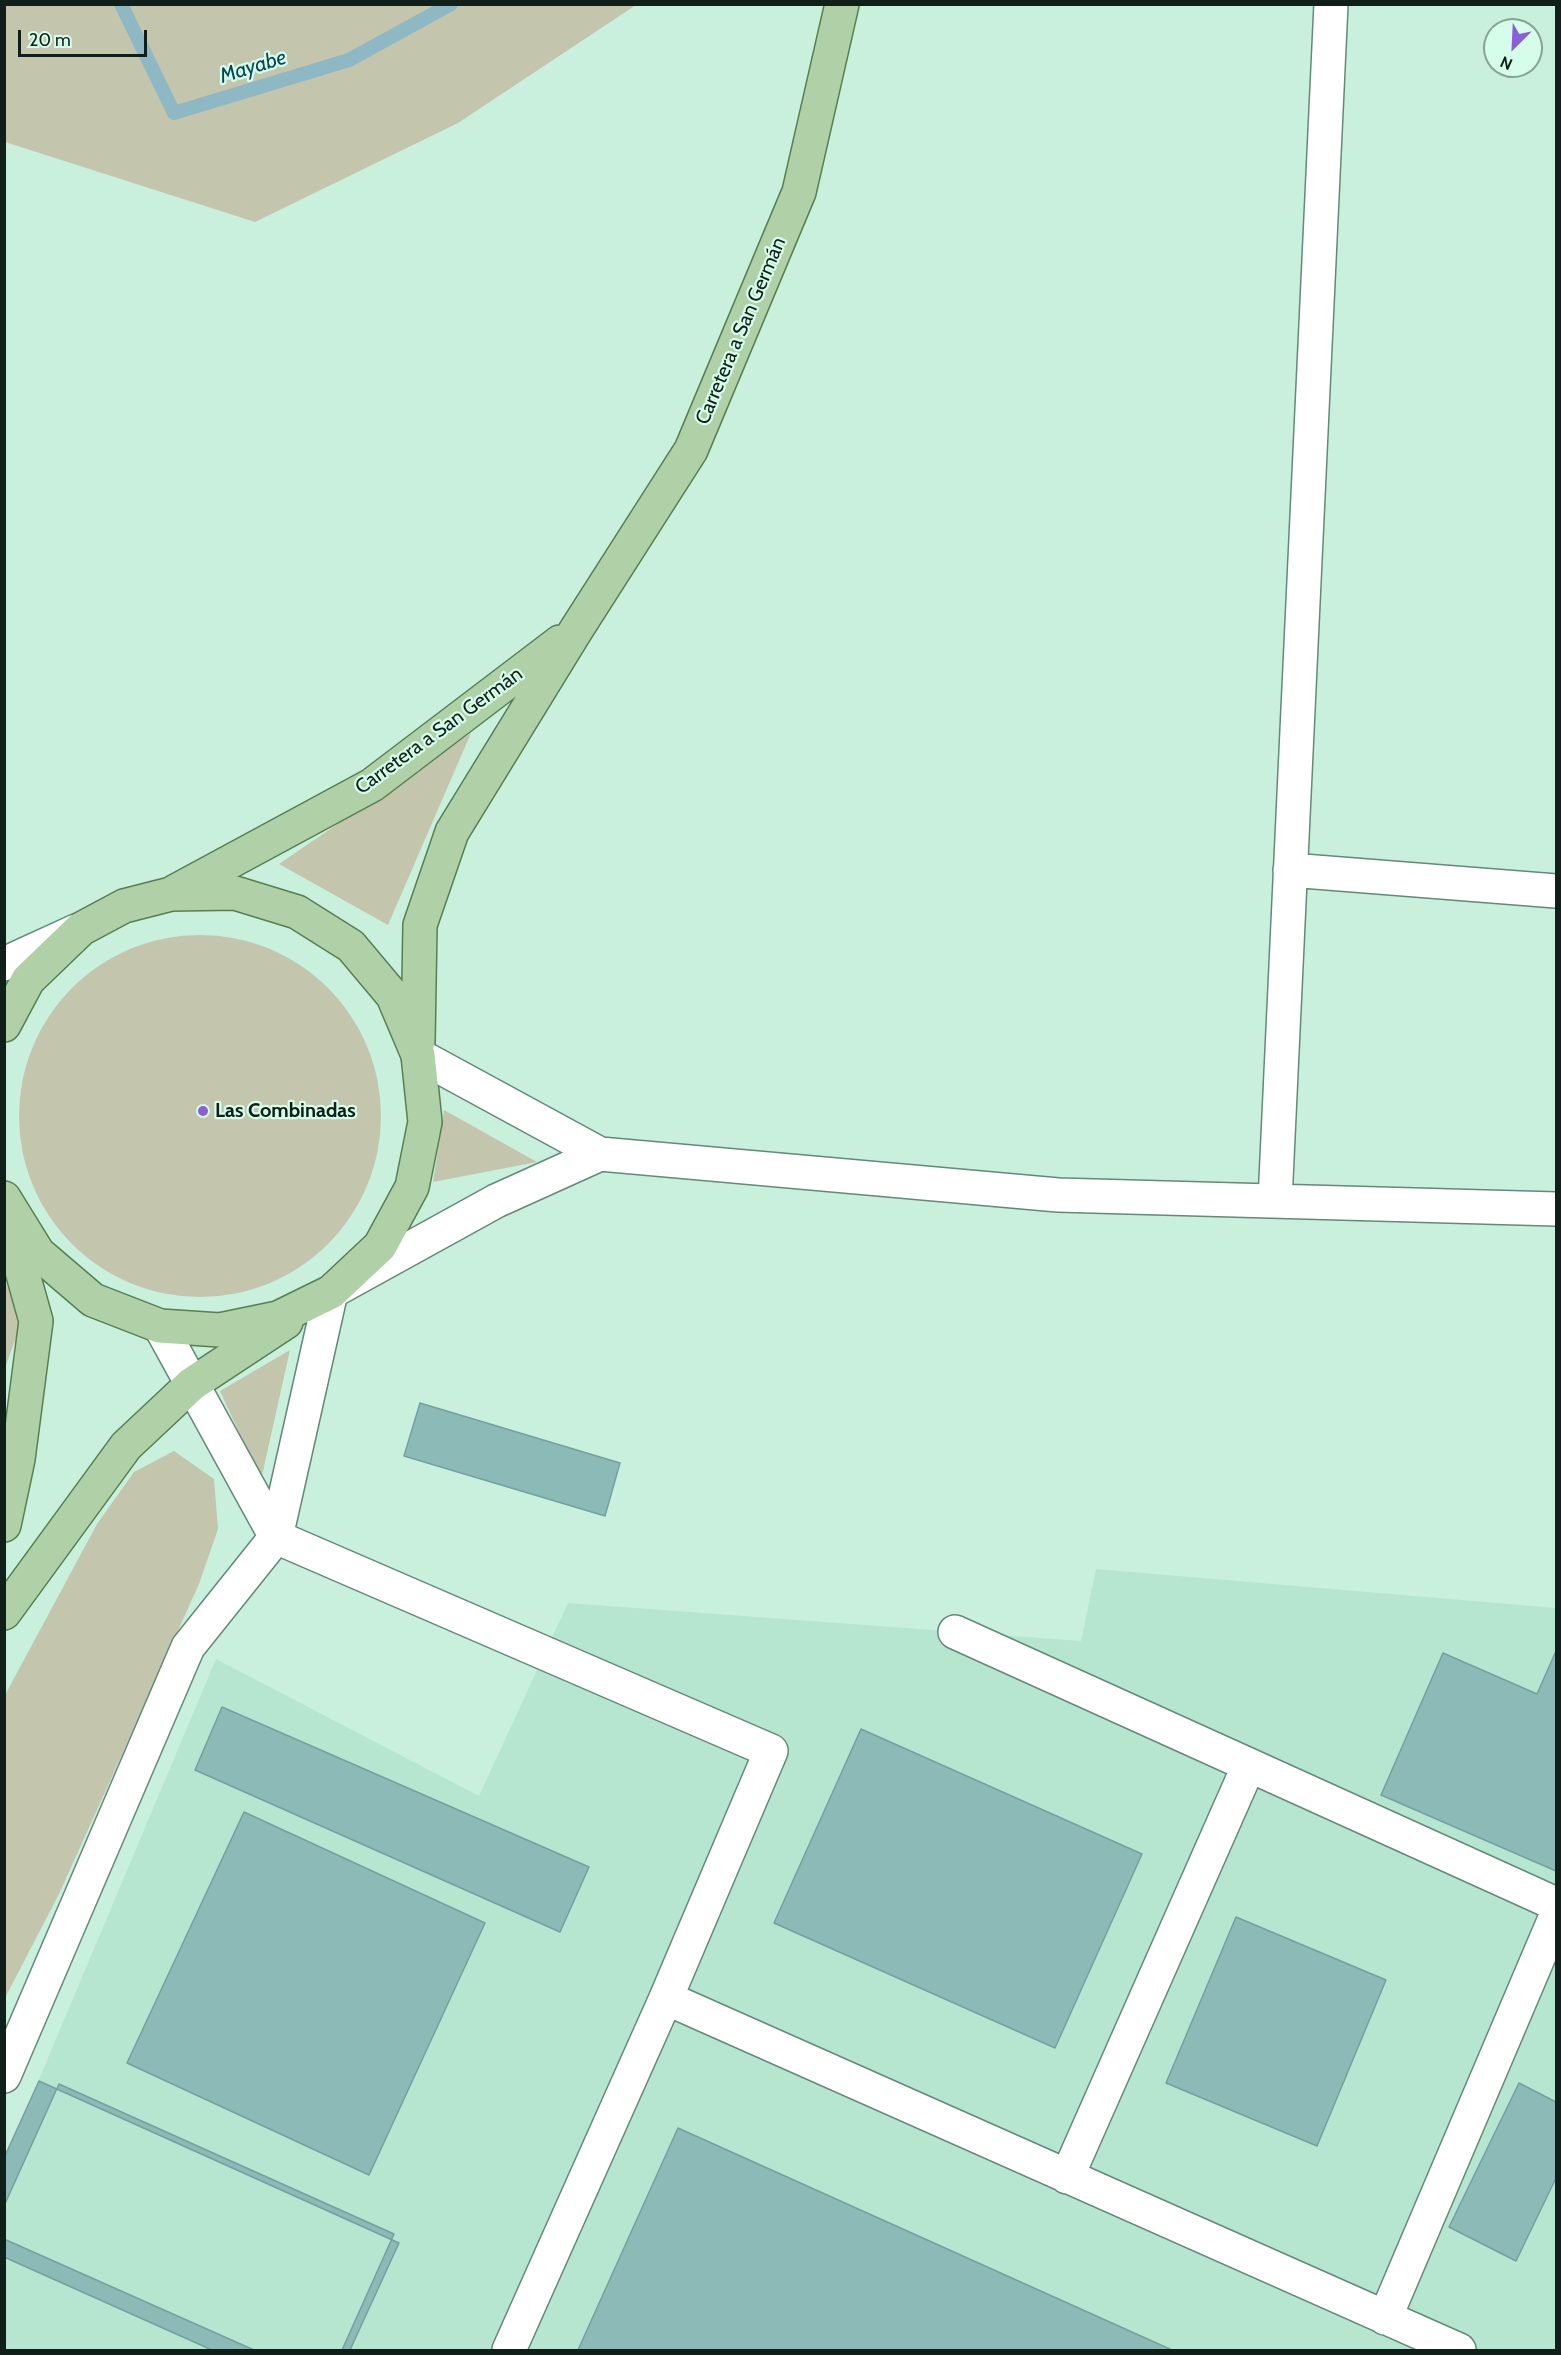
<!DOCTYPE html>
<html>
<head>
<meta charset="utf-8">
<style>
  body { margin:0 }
  #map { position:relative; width:1561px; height:2355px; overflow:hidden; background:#c8f0dd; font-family:Cabin,sans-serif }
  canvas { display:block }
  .frame { position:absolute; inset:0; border:6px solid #101f19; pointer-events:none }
  .north { position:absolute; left:1483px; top:18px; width:60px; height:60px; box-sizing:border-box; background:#d5fdea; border:2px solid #86a496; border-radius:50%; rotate:204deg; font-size:16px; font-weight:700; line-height:24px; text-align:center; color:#101f19 }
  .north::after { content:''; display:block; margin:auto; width:21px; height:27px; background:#8b5fd8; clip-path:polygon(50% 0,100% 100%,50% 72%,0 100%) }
  .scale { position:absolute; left:18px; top:30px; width:129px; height:27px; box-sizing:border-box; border:3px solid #101f19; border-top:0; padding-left:8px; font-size:18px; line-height:21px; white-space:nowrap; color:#101f19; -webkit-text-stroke:4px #d5fdea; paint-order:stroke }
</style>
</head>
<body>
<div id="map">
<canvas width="1561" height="2355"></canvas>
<div class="frame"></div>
<div class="north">N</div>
<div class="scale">20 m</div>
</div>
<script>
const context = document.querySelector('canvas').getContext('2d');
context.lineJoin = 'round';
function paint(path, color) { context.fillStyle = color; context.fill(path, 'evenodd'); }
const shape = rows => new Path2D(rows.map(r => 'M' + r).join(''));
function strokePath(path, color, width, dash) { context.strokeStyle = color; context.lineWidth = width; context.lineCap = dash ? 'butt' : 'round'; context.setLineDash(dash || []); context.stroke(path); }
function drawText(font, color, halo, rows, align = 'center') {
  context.font = font + ' Cabin,sans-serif'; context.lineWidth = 4.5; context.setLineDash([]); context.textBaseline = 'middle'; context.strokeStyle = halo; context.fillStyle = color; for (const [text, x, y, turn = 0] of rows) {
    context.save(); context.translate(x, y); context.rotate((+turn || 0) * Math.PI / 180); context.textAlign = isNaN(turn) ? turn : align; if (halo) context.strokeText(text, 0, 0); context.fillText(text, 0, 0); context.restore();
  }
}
const built = shape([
  [1096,1569,1556,1608,1556,2350,5,2350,5,2160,216,1659,479,1796,568,1603,1081,1641]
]);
const green = shape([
  [4,5,5,4,636,5,458,123,255,222,5,142],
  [471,733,388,925,279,864],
  '19 1116a181 181 0 1 1 362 0a181 181 0 1 1-362 0Z',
  [444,1110,537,1162,433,1182],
  [4,1279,22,1321,5,1368,4,1368],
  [290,1350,261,1480,220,1391],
  [174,1451,214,1479,218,1529,199,1584,59,1894,5,1998,5,1695,97,1524,134,1472]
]);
const stream = shape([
  [121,4,174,113,349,60,451,4]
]);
const building = shape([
  [420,1403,620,1463,605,1516,404,1456,420,1403],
  [1556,1651,1556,1871,1381,1795,1443,1653,1537,1694,1556,1651],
  [222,1707,589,1867,560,1932,195,1770,222,1707],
  [861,1729,1142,1854,1055,2048,774,1923,861,1729],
  [244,1812,485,1923,369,2175,127,2063,244,1812],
  [1236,1917,1386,1980,1317,2146,1166,2083,1236,1917],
  [39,2081,399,2243,350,2350,212,2350,4,2257,4,2158,39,2081],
  [1519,2083,1556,2102,1556,2178,1516,2261,1449,2227,1519,2083],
  [59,2084,394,2234,342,2350,254,2350,4,2239,4,2206,59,2084],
  [678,2128,1172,2350,578,2350,678,2128]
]);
const minor = shape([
  [1290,870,1556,891],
  [4,964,76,931],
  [600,1154,1058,1195,1556,1209],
  [1275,1201,1331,4],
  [160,1326,276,1537,331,1292,496,1201,600,1154,418,1055],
  [955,1632,1249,1765],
  [4,2076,188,1647,276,1537,771,1751,666,1998],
  [1067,2177,1249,1765,1556,1904],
  [1385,2318,1556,1916],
  [509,2350,666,1998,1459,2350]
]);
const major = shape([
  [174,892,372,785,560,642],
  [4,1025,28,980,81,929,124,906,171,894,235,893,297,912,351,946,393,996,418,1055,425,1122,412,1187,380,1246,331,1292,278,1318,220,1330,160,1326,93,1300,38,1253,4,1198],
  [418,1042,420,925,452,832,576,630,691,450,799,192,842,4],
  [4,1525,18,1459,36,1321,10,1228],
  [4,1613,126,1446,192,1384,286,1322]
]);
const markers = [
  [203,1111,6,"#8b5fd8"]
];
const streetNames = [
  ["Carretera a San Germán",741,331,-67],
  ["Carretera a San Germán",439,731,-36]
];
const poiNames = [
  ["Las Combinadas",215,1111]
];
const waterNames = [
  ["Mayabe",253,67,-17]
];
paint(built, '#b6e6d0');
paint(green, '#c3c6ad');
strokePath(stream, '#8fb8c5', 14);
paint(building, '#8cbab7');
strokePath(building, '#74a19f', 1.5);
strokePath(minor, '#648978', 36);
strokePath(major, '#567f50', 36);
strokePath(minor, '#fff', 33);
strokePath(major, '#b0d1a8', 33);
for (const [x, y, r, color] of markers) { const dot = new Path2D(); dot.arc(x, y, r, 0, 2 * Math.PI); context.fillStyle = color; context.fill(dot); strokePath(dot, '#d5fdea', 2); }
drawText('20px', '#101f19', '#d5fdea', streetNames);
drawText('bold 20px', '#101f19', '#d5fdea', poiNames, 'left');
drawText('italic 21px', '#084655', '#d5fdea', waterNames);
</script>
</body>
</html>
